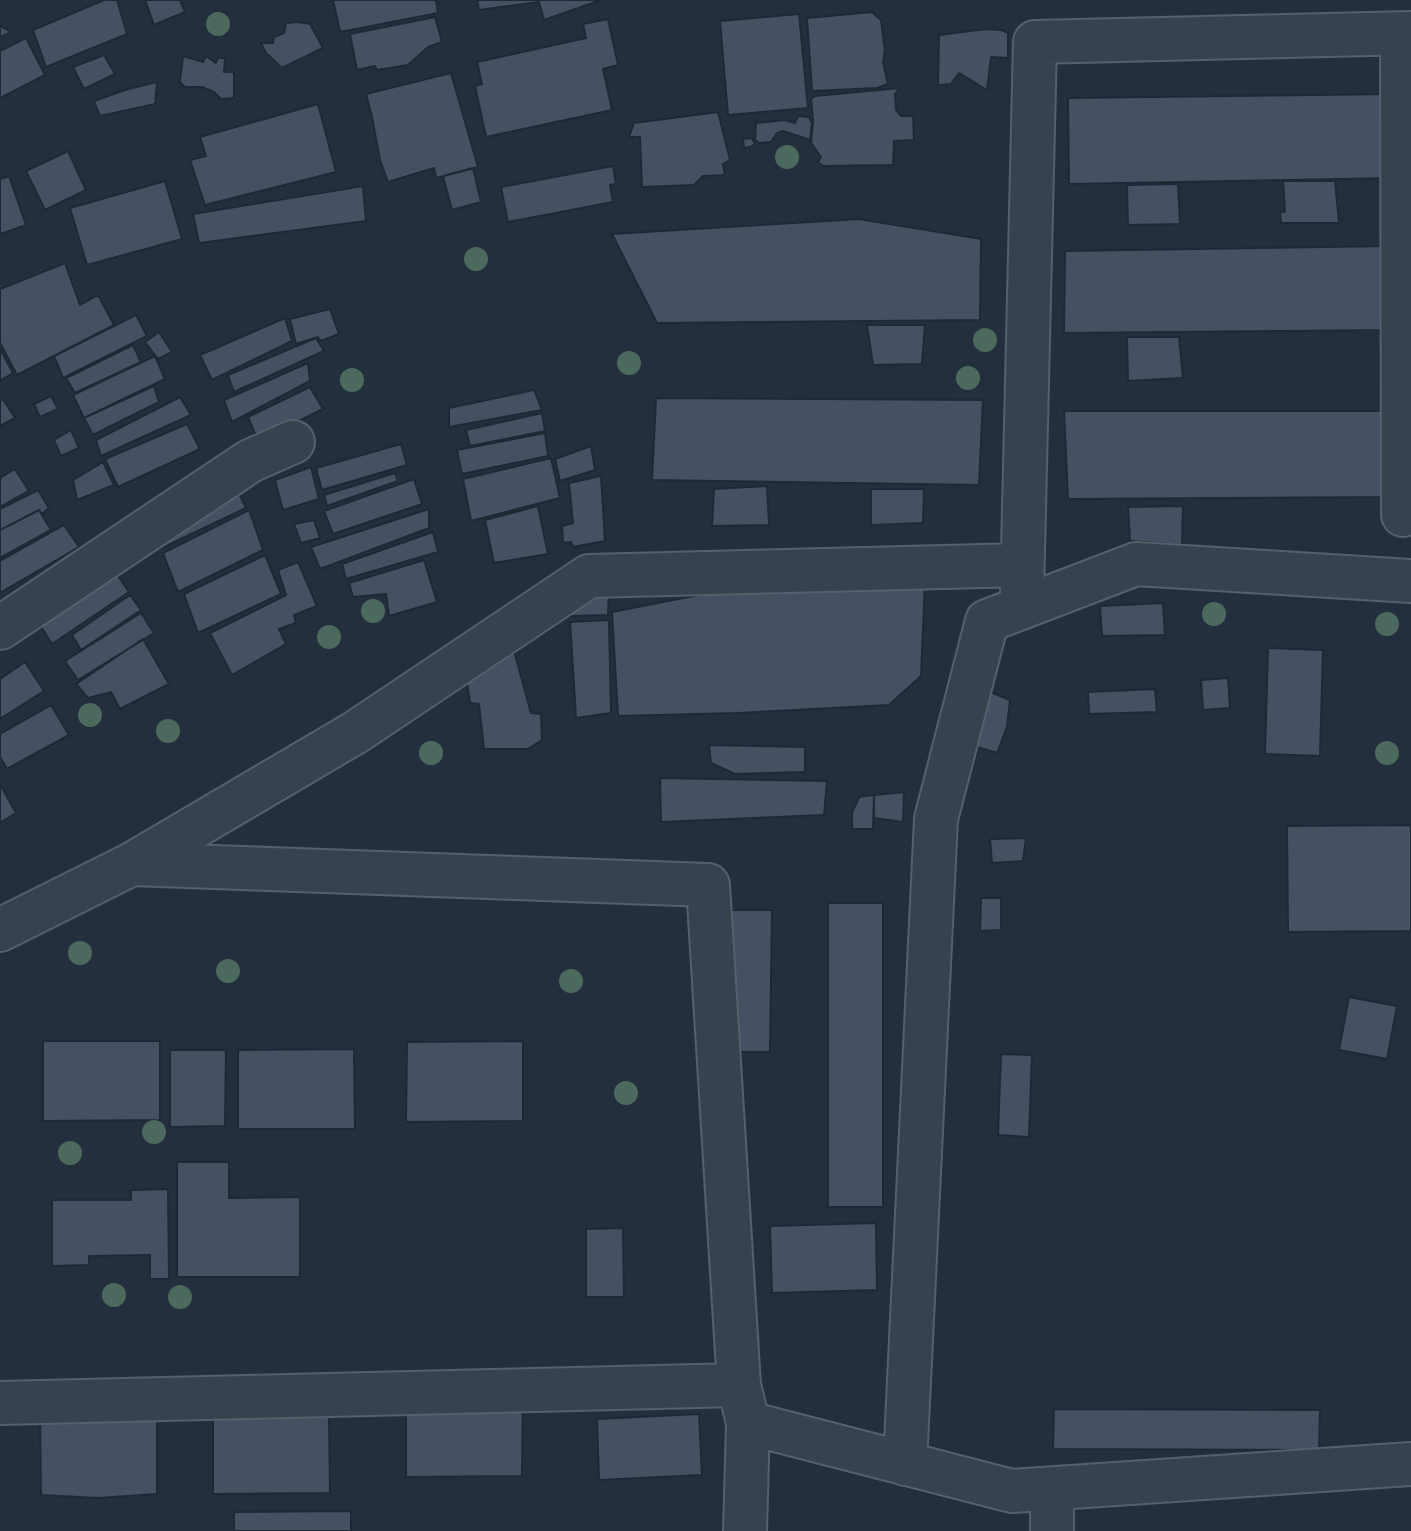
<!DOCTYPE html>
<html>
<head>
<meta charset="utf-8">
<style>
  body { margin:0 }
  canvas { display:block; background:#242f3e }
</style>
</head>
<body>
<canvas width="1411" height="1531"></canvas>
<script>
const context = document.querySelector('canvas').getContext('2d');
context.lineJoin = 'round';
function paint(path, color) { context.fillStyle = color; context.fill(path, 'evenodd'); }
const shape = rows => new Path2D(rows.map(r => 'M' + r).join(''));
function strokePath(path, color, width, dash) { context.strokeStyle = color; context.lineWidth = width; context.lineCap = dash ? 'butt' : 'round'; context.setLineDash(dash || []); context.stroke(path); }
const building = shape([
  [104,0,117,0,127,34,46,67,33,30,104,0],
  [145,0,180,0,185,12,154,25,145,0],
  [333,0,436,0,438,13,340,32,333,0],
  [477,0,601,0,544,20,539,2,479,10,477,0],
  [872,12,881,20,885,51,883,62,888,84,877,88,812,91,807,18,872,12],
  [799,14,808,108,728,115,720,21,799,14],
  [435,17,442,42,428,47,408,65,377,70,375,66,357,70,350,34,435,17],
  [608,19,618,65,603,69,612,110,486,137,475,86,482,84,477,62,586,38,583,24,608,19],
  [299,22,310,24,323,48,282,68,266,53,261,43,273,43,274,37,284,33,286,23,299,22],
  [0,26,12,32,0,37,0,26],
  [986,29,1001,30,1008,33,1008,58,991,57,987,90,959,73,951,84,938,85,939,35,986,29],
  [26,38,45,75,0,98,0,51,26,38],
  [104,55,115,74,84,89,73,67,104,55],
  [183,56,203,62,206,56,216,63,218,58,225,58,224,72,234,72,234,98,221,99,214,92,202,87,185,87,180,82,183,56],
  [451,73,478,167,436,178,434,168,388,182,380,160,372,117,366,94,451,73],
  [157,82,155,104,100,116,94,101,128,89,157,82],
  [900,88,895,94,896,110,901,116,913,116,914,140,894,141,893,165,823,166,818,162,821,157,811,143,813,120,811,99,815,96,900,88],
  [1394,94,1395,178,1069,184,1068,98,1394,94],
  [318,104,336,172,205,205,190,160,206,156,200,137,318,104],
  [718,112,730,160,723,164,725,175,703,176,694,185,642,187,640,137,629,137,634,123,718,112],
  [798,116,809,117,812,123,810,140,783,131,777,133,771,142,760,143,755,140,756,123,785,120,795,123,798,116],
  [752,138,755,144,750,147,744,148,743,139,752,138],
  [68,151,86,190,45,210,26,171,68,151],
  [613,166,616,184,610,185,613,202,508,222,501,187,613,166],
  [473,168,481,202,452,210,443,176,473,168],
  [9,176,26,225,0,234,0,179,9,176],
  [165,181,182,239,87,265,70,208,165,181],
  [1283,181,1335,181,1339,223,1281,223,1280,212,1285,212,1283,181],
  [1178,184,1180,224,1128,225,1127,185,1178,184],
  [363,186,366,221,199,243,193,214,363,186],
  [859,219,981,239,980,320,657,323,612,234,859,219],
  [1389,246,1391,330,1064,333,1065,251,1389,246],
  [65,263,80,305,98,295,114,325,17,375,0,343,0,289,65,263],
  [330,309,339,334,321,341,318,337,296,344,290,319,330,309],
  [136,315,147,336,63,378,54,356,136,315],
  [285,318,292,341,212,380,200,355,285,318],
  [867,325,925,325,922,364,873,365,867,325],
  [159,332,172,352,158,359,145,342,159,332],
  [1127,337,1179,337,1183,378,1128,381,1127,337],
  [316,338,324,351,234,392,228,375,316,338],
  [133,345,141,362,75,393,66,378,133,345],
  [0,349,13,373,0,381,0,349],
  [155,356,165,379,84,418,73,395,155,356],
  [308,363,310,381,232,422,224,400,308,363],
  [154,386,159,402,93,435,84,418,154,386],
  [310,387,323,409,258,441,248,417,310,387],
  [534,390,542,410,449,427,449,408,534,390],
  [51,396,58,409,40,417,34,404,51,396],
  [180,397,191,415,101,456,96,440,180,397],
  [656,398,983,400,979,485,652,480,656,398],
  [3,399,15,418,0,426,0,401,3,399],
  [1064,411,1393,411,1389,497,1068,499,1064,411],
  [542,413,545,431,470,446,466,430,542,413],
  [187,424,200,449,118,487,105,459,187,424],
  [71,430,79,448,61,456,54,440,71,430],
  [545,433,548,456,462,474,457,450,545,433],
  [401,444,407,465,322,490,316,468,401,444],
  [591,446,595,470,560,481,555,459,591,446],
  [551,458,560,498,471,521,463,479,551,458],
  [103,462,114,485,77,500,73,480,103,462],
  [311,467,319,499,283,510,275,480,311,467],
  [15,469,29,491,0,507,0,478,15,469],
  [395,473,398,481,327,506,324,495,395,473],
  [601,476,605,541,573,547,571,542,563,543,562,526,573,523,569,483,601,476],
  [414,479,422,504,333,534,324,511,414,479],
  [767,486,769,525,712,526,714,489,767,486],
  [237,489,246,508,162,548,154,528,237,489],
  [871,489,924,489,923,523,871,525,871,489],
  [38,490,49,508,42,514,39,510,0,530,0,509,38,490],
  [538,506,548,554,494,563,485,520,538,506],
  [1183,506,1182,545,1130,541,1128,507,1183,506],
  [429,509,429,528,320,569,311,547,429,509],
  [39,510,51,530,0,558,0,530,39,510],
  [249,510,263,550,178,592,163,553,249,510],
  [314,520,320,538,301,543,294,524,314,520],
  [64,525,79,547,0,593,0,561,64,525],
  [433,532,438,552,346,579,342,564,433,532],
  [265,555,281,594,198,633,184,594,265,555],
  [424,560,437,602,389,616,386,594,353,597,349,583,424,560],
  [298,562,317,606,294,615,296,623,279,629,286,644,232,675,210,633,286,595,278,570,298,562],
  [114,570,129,592,52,644,38,622,114,570],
  [925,580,921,676,889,705,738,713,618,716,612,612,709,593,925,580],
  [609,591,608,615,569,616,575,592,609,591],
  [130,595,141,610,81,650,72,635,130,595],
  [1163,603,1165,635,1102,636,1100,606,1163,603],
  [141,613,154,633,78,680,65,661,141,613],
  [609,620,611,713,576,718,570,622,609,620],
  [510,636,531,713,541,714,542,740,528,749,484,749,479,704,470,703,466,676,510,636],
  [143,639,169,684,120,709,111,692,88,698,76,684,143,639],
  [1268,648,1323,650,1320,756,1265,754,1268,648],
  [25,662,44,691,0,719,0,679,25,662],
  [1228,678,1230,708,1203,710,1201,680,1228,678],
  [983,689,1010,700,1007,727,997,753,967,744,983,689],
  [1155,689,1157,712,1089,714,1088,692,1155,689],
  [51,705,69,735,7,769,0,757,0,734,51,705],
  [709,745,805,747,805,772,735,774,711,763,709,745],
  [660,778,827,781,824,815,661,822,660,778],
  [0,784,16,813,0,823,0,784],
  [904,792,903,822,874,818,874,795,904,792],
  [874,795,873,829,852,829,852,813,859,797,874,795],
  [1411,825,1411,931,1288,932,1287,826,1411,825],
  [1026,838,1023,861,992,863,990,839,1026,838],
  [981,898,1001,898,1001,930,980,931,981,898],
  [828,903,883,903,883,1207,828,1207,828,903],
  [726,910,772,910,770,1052,723,1052,726,910],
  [1349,997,1397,1006,1387,1059,1339,1050,1349,997],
  [43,1041,160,1041,160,1120,43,1121,43,1041],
  [523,1041,523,1121,406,1122,407,1042,523,1041],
  [354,1049,355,1129,238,1129,238,1050,354,1049],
  [170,1050,226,1050,225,1126,170,1127,170,1050],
  [1001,1054,1032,1055,1029,1137,998,1135,1001,1054],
  [177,1162,229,1162,229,1198,300,1197,300,1277,177,1277,177,1162],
  [168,1189,169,1279,150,1279,150,1255,89,1256,89,1265,52,1266,52,1200,131,1200,131,1190,168,1189],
  [876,1223,877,1290,772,1293,770,1226,876,1223],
  [623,1228,624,1297,586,1297,586,1229,623,1228],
  [406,1397,523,1397,522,1476,406,1477,406,1397],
  [1054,1409,1320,1410,1319,1450,1053,1449,1054,1409],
  [213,1414,329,1414,330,1493,213,1494,213,1414],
  [699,1414,702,1475,599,1480,597,1419,699,1414],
  [40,1415,157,1415,157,1494,98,1498,41,1495,40,1415],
  [351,1511,351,1531,234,1531,234,1512,351,1511]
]);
const minor = shape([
  [1402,34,1403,515],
  [1022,594,1035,42,1411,33],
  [0,628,250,461,293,442],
  [132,864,356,732,589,576,1022,565],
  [0,930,132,864,708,885,739,1385,748,1423],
  [0,1403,739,1385],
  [905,1464,936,819,987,621,1136,564,1411,581],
  [745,1531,748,1423,1012,1491,1411,1464],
  [1052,1531,1052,1489]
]);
const trees = [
  [218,24],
  [787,157],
  [476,259],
  [985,340],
  [629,363],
  [968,378],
  [352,380],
  [373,611],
  [1214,614],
  [1387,624],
  [329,637],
  [90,715],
  [168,731],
  [431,753],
  [1387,753],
  [80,953],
  [228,971],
  [571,981],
  [626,1093],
  [154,1132],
  [70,1153],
  [114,1295],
  [180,1297]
];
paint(building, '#455162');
strokePath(building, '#1f2835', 2);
strokePath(minor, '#565f6c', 46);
strokePath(minor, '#38414e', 42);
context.fillStyle = '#4b6a5d';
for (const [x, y] of trees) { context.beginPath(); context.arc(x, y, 12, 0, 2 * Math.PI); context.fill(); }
</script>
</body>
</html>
